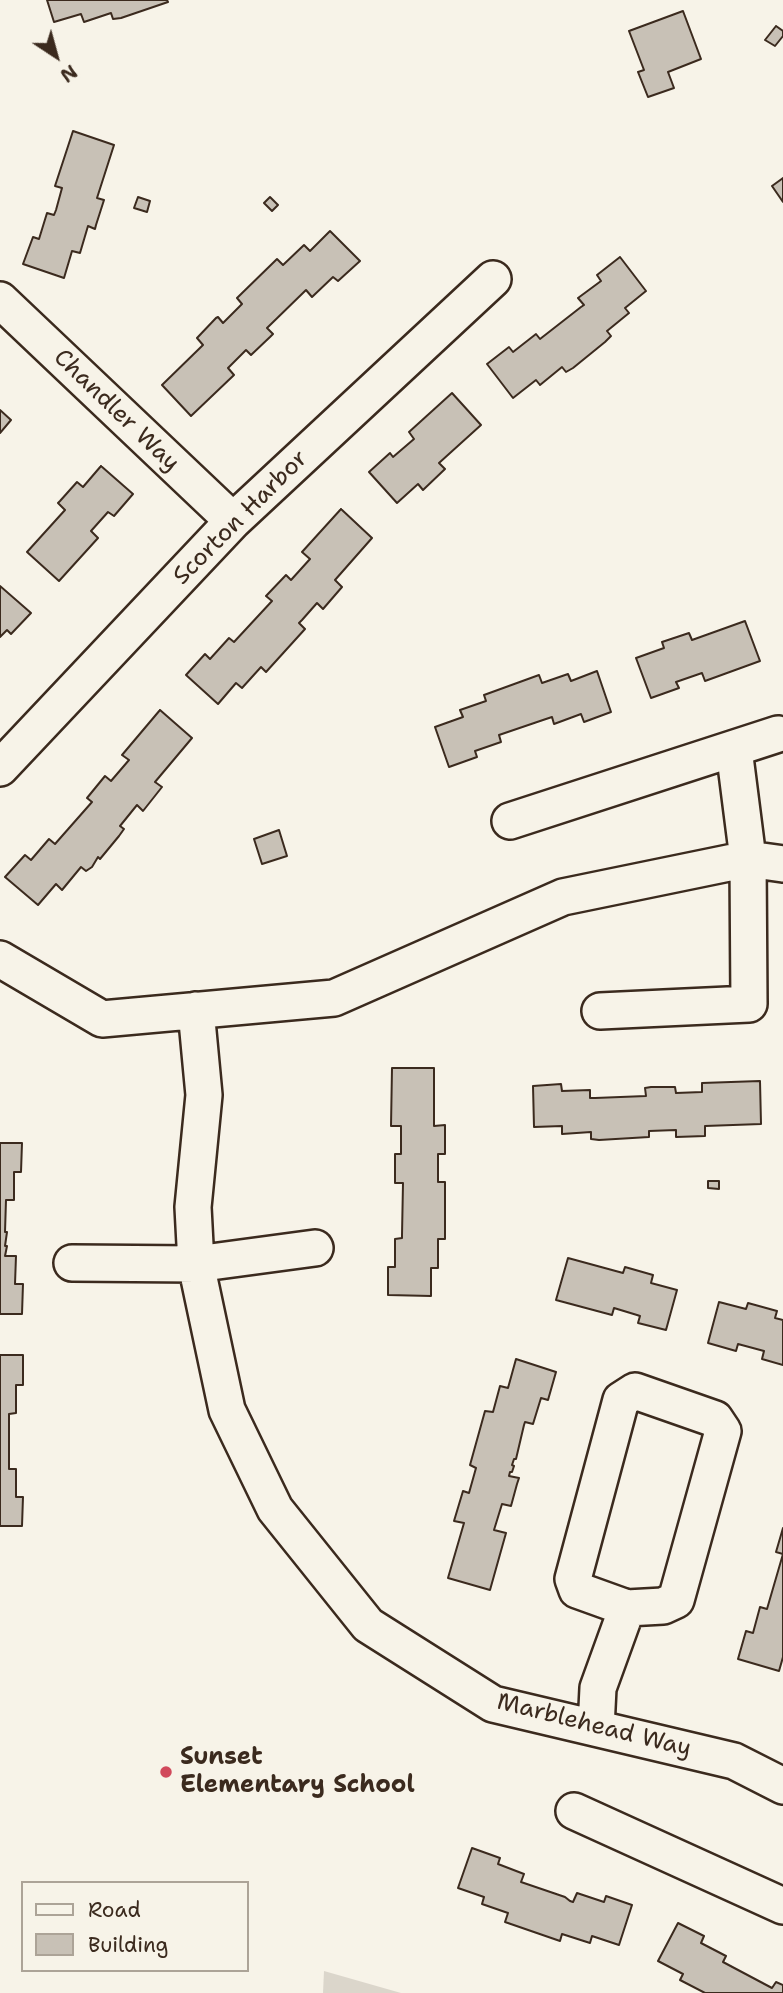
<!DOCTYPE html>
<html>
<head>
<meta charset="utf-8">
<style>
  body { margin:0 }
  #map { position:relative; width:783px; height:1993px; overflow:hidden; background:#f7f3e8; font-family:"Shantell Sans",sans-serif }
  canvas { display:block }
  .legend { position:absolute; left:21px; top:1881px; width:228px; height:91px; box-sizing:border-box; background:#f7f3e8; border:2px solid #aca397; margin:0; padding:9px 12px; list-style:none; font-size:21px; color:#3b2a1e }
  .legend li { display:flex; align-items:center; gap:14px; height:35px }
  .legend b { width:35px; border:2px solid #aca397 }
  .north { position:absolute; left:21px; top:21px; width:70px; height:70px; -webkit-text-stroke:5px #f7f3e8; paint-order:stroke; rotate:144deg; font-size:19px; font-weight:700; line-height:28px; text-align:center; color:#3b2a1e }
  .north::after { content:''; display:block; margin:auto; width:24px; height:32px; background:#3b2a1e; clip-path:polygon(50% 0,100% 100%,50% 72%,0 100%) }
</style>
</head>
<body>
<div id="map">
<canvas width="783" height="1993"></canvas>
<ul class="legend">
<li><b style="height:9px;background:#f7f3e8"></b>Road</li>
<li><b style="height:19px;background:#c8c1b6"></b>Building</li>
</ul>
<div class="north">N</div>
</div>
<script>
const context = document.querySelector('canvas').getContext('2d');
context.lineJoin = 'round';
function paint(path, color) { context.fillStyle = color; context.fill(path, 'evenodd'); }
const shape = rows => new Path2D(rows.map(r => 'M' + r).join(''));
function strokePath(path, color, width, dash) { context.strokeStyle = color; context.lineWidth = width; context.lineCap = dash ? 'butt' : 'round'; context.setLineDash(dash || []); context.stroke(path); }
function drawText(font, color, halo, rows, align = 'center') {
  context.font = font + ' "Shantell Sans",sans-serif'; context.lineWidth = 5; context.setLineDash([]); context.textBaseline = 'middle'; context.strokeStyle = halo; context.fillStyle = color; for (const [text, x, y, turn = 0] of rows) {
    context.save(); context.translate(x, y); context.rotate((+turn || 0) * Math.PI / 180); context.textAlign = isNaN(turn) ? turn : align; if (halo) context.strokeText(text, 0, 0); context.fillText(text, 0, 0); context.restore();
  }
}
const green = shape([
  [324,1971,401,1993,323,1993]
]);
const building = shape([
  [47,0,167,0,168,2,121,18,113,19,111,13,84,22,81,14,54,22,47,0],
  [683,11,701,59,668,72,674,88,648,97,638,72,644,70,629,31,683,11],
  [776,26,783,31,783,36,775,46,765,40,776,26],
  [73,131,114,145,97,198,104,200,96,225,95,229,88,226,80,253,72,251,64,278,23,264,33,237,39,239,47,213,54,215,56,210,62,188,55,186,73,131],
  [783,178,783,202,772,186,783,178],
  [138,197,150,201,147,212,134,208,138,197],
  [270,197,278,205,272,211,264,203,270,197],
  [330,231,360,261,338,281,333,277,312,297,306,290,267,328,273,334,270,337,251,355,246,350,228,368,234,375,191,416,162,385,203,345,197,338,216,318,218,317,223,323,242,304,237,298,277,259,283,265,304,245,310,251,330,231],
  [620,257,646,291,625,308,629,313,607,331,611,336,605,342,573,368,566,372,562,367,540,385,536,380,513,398,487,364,509,347,513,352,536,334,540,339,581,307,584,305,578,298,601,281,597,275,620,257],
  [452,393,481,425,439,463,445,469,423,490,418,484,397,503,369,472,390,453,393,457,414,439,409,432,452,393],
  [0,410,11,420,0,433,0,410],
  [101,466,133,494,114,516,108,512,91,531,98,538,59,581,27,552,65,510,58,503,60,501,77,482,83,487,101,466],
  [341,509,372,538,335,580,342,587,323,609,317,603,302,620,299,623,305,629,266,672,261,667,242,688,236,683,218,704,186,675,205,654,210,659,229,638,234,642,272,601,266,596,286,575,291,580,310,559,302,552,341,509],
  [0,586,31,613,11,634,7,630,0,637,0,586],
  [745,621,760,661,705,681,702,673,676,682,679,688,651,698,636,658,664,648,662,642,689,633,692,640,745,621],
  [597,671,611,712,584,722,581,714,554,724,552,717,543,720,499,735,501,742,475,751,477,757,449,767,435,727,463,717,460,710,486,701,484,695,539,675,542,683,568,674,571,681,597,671],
  [160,710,192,738,155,782,162,787,143,811,137,805,120,826,124,829,119,836,100,859,98,857,92,867,86,871,81,867,62,890,56,884,38,905,5,877,25,855,31,860,49,839,55,844,92,802,87,798,105,776,111,781,129,760,122,755,160,710],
  [279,830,287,856,262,864,254,839,279,830],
  [392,1068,434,1068,434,1126,445,1125,445,1154,438,1154,438,1182,445,1182,445,1239,438,1239,438,1268,431,1268,431,1296,388,1295,388,1267,395,1267,395,1239,402,1238,402,1235,403,1183,395,1183,395,1154,401,1154,401,1126,391,1126,392,1068],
  [760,1081,761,1124,705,1126,705,1136,676,1137,676,1130,649,1131,649,1137,599,1140,591,1139,591,1132,562,1134,562,1126,534,1127,533,1086,561,1084,562,1091,590,1090,590,1098,595,1098,646,1096,645,1088,651,1087,675,1087,676,1093,702,1092,702,1083,760,1081],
  [0,1143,22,1143,21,1172,14,1172,14,1200,6,1200,5,1232,7,1232,5,1246,7,1246,5,1256,16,1256,15,1284,23,1284,22,1314,0,1314,0,1143],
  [708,1181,719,1181,719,1189,708,1188,708,1181],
  [568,1258,623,1273,625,1267,653,1275,651,1283,677,1290,666,1330,638,1323,640,1316,637,1315,614,1308,612,1315,556,1300,568,1258],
  [719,1302,746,1309,748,1303,777,1311,775,1318,783,1320,783,1365,762,1359,764,1351,738,1344,736,1351,708,1343,719,1302],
  [0,1355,23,1355,23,1385,16,1385,16,1413,9,1414,9,1469,16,1469,16,1497,23,1497,22,1526,0,1526,0,1355],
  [516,1359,556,1372,548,1400,541,1398,533,1424,525,1422,524,1425,516,1459,514,1459,512,1465,514,1466,512,1472,510,1472,509,1476,519,1478,517,1484,511,1506,502,1504,494,1530,506,1533,490,1590,448,1578,464,1523,454,1521,463,1491,469,1493,476,1468,470,1465,485,1411,493,1412,500,1386,508,1388,516,1359],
  [783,1528,783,1657,779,1671,738,1659,746,1631,753,1633,760,1607,767,1609,783,1554,776,1552,783,1528],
  [472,1848,500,1858,498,1864,524,1874,521,1882,565,1897,570,1901,573,1902,577,1893,604,1902,606,1896,632,1905,619,1945,592,1936,590,1943,562,1934,560,1941,505,1922,508,1913,482,1904,484,1897,458,1888,472,1848],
  [678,1923,704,1936,701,1943,726,1956,723,1962,772,1988,776,1982,783,1985,783,1993,705,1993,680,1980,683,1974,658,1961,678,1923]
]);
const street = shape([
  [0,300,233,521],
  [0,768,233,521,493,279],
  [510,821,778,734],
  [0,959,102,1019,334,998,563,897,748,859,783,864],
  [196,1010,204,1095,193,1207,196,1264,227,1410,275,1509,368,1625,493,1704,734,1761,783,1786],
  [600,1011,749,1004,748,859,734,749],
  [72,1263,196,1264,315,1248],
  [596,1728,598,1688,627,1608,577,1590,573,1579,621,1400,635,1391,715,1419,723,1431,676,1600,663,1606,627,1608],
  [574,1811,783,1906]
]);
const markers = [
  [166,1772,7,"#d1495b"]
];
const streetNames = [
  ["Chandler Way",116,411,44],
  ["Scorton Harbor",241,518,-45],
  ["Marblehead Way",594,1726,14]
];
const poiNames = [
  ["Sunset",180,1758],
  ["Elementary School",180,1786]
];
paint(green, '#dbd6cb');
paint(building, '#c8c1b6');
strokePath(building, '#3b2a1e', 2);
strokePath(street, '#3b2a1e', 40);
strokePath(street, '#f7f3e8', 35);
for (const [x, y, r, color] of markers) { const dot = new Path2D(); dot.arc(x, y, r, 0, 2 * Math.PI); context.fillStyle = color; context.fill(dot); strokePath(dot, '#f7f3e8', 2.5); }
drawText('24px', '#3b2a1e', '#f7f3e8', streetNames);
drawText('bold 24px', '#3b2a1e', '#f7f3e8', poiNames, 'left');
</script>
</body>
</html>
